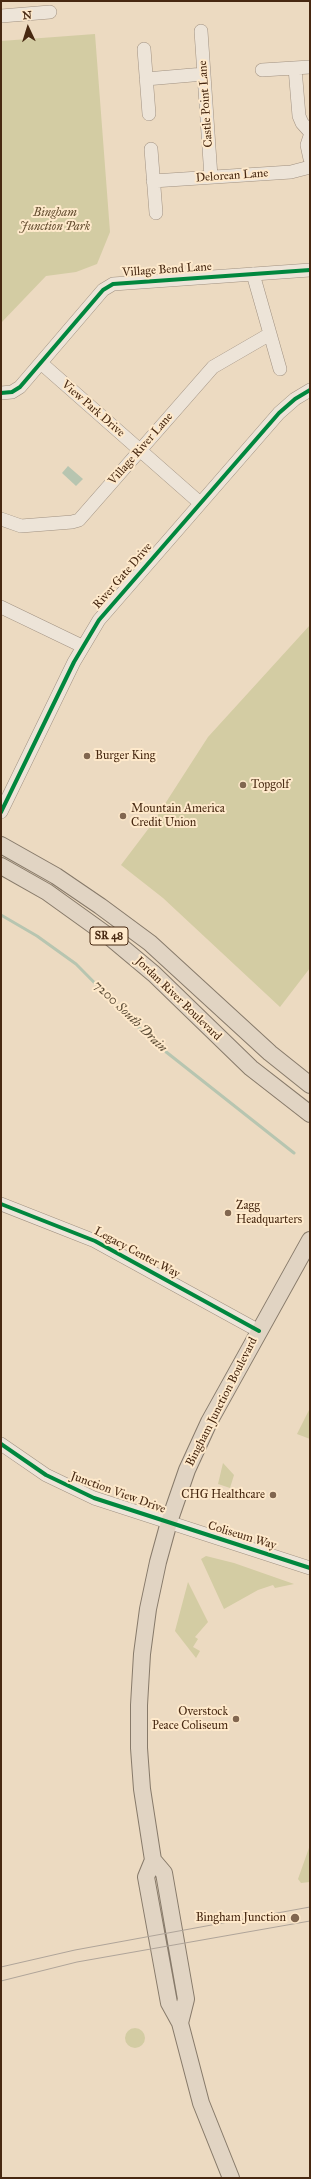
<!DOCTYPE html>
<html>
<head>
<meta charset="utf-8">
<style>
  body { margin:0 }
  #map { position:relative; width:311px; height:2179px; overflow:hidden; background:#ecdac1; font-family:"IM FELL Great Primer",serif }
  canvas { display:block }
  .frame { position:absolute; inset:0; border:2px solid #472811; pointer-events:none }
  .north { position:absolute; left:8px; top:8px; width:40px; height:40px; -webkit-text-stroke:3px #fee9cb; paint-order:stroke; rotate:356deg; font-size:11px; font-weight:700; line-height:16px; text-align:center; color:#472811 }
  .north::after { content:''; display:block; margin:auto; width:14px; height:18px; background:#472811; clip-path:polygon(50% 0,100% 100%,50% 72%,0 100%) }
</style>
</head>
<body>
<div id="map">
<canvas width="311" height="2179"></canvas>
<div class="frame"></div>
<div class="north">N</div>
</div>
<script>
const context = document.querySelector('canvas').getContext('2d');
context.lineJoin = 'round';
function paint(path, color) { context.fillStyle = color; context.fill(path, 'evenodd'); }
const shape = rows => new Path2D(rows.map(r => 'M' + r).join(''));
function strokePath(path, color, width, dash) { context.strokeStyle = color; context.lineWidth = width; context.lineCap = dash ? 'butt' : 'round'; context.setLineDash(dash || []); context.stroke(path); }
function drawText(font, color, halo, rows, align = 'center') {
  context.font = font + ' "IM FELL Great Primer",serif'; context.lineWidth = 4; context.setLineDash([]); context.textBaseline = 'middle'; context.strokeStyle = halo; context.fillStyle = color; for (const [text, x, y, turn = 0] of rows) {
    context.save(); context.translate(x, y); context.rotate((+turn || 0) * Math.PI / 180); context.textAlign = isNaN(turn) ? turn : align; if (halo) context.strokeText(text, 0, 0); context.fillText(text, 0, 0); context.restore();
  }
}
const green = shape([
  [95,34,110,232,97,264,76,272,46,276,1,323,1,41],
  [310,625,310,968,280,1007,163,898,121,865,152,824,208,737],
  [310,1408,310,1439,297,1434],
  [223,1463,234,1475,230,1488,218,1484],
  [206,1556,234,1563,294,1584,275,1588,273,1585,258,1590,224,1609,202,1561,201,1559],
  [188,1582,208,1622,195,1637,198,1639,193,1647,200,1651,196,1658,175,1631],
  [310,1845,310,1882,301,1883,298,1879],
  '125 2038a10 10 0 1 1 20 0a10 10 0 1 1-20 0Z'
]);
const water = shape([
  [68,466,83,479,76,486,62,473]
]);
const stream = shape([
  [1,915,37,936,76,964,151,1040,294,1153]
]);
const minor = shape([
  [1,16,50,12],
  [201,31,211,177],
  [144,49,149,114],
  [295,68,299,116,302,123,310,132],
  [262,70,310,67],
  [146,79,204,74],
  [310,136,307,145,310,159],
  [151,149,156,213],
  [153,181,291,172,310,167],
  [253,274,280,369],
  [41,363,200,503],
  [1,393,12,392,20,387,103,290,113,284,310,270],
  [1,519,21,526,72,522,79,520,213,367,270,334],
  [1,607,82,646],
  [1,812,74,662,99,620,279,413,295,399,310,390],
  [1,1204,95,1241,259,1331],
  [1,1444,46,1475,94,1498,310,1568]
]);
const major = shape([
  [1,845,56,876,100,906,150,943,270,1053,310,1085],
  [1,866,47,892,111,938,154,974,251,1068,310,1114],
  [153,1860,164,1873,186,1999,180,2023],
  [231,2178,201,2103,180,2023,169,2003,146,1877,153,1860,142,1789,139,1748,139,1705,142,1654,148,1609,158,1562,169,1522,187,1470,209,1422,310,1240]
]);
const tram = shape([
  [1,1967,75,1950,310,1907],
  [1,1981,77,1962,310,1921]
]);
const cycleway = shape([
  [1,393,12,392,20,387,103,290,113,284,310,270],
  [1,812,74,662,99,620,279,413,295,399,310,390],
  [1,1204,95,1241,259,1331],
  [1,1444,46,1475,94,1498,310,1568]
]);
const markers = [
  [87,756,4,"#81664f"],
  [243,785,4,"#81664f"],
  [123,816,4,"#81664f"],
  [228,1213,4,"#81664f"],
  [273,1495,4,"#81664f"],
  [236,1719,4,"#81664f"],
  [295,1918,5,"#81664f"]
];
const shields = [
  [109,936,38]
];
const shieldNames = [
  ["SR 48",109,936]
];
const streetNames = [
  ["Castle Point Lane",206,104,-94],
  ["Delorean Lane",232,176,-4],
  ["Village Bend Lane",167,270,-4],
  ["View Park Drive",93,409,41],
  ["Village River Lane",141,449,-49],
  ["River Gate Drive",123,576,-49],
  ["Jordan River Boulevard",178,999,44],
  ["Legacy Center Way",137,1253,28],
  ["Bingham Junction Boulevard",222,1402,-63],
  ["Junction View Drive",118,1493,20],
  ["Coliseum Way",242,1536,17]
];
const parkNames = [
  ["Bingham",55,213],
  ["Junction Park",55,227]
];
const poiNames = [
  ["Burger King",95,756],
  ["Topgolf",251,785],
  ["Mountain America",131,809],
  ["Credit Union",131,823],
  ["Zagg",236,1206],
  ["Headquarters",236,1220],
  ["CHG Healthcare",265,1495,"right"],
  ["Overstock",228,1712,"right"],
  ["Peace Coliseum",228,1726,"right"],
  ["Bingham Junction",286,1918,"right"]
];
const waterNames = [
  ["7200 South Drain",130,1017,44]
];
paint(green, '#d3cca3');
paint(water, '#b7c5b0');
strokePath(stream, '#b7c5b0', 3);
strokePath(minor, '#a09181', 14);
strokePath(major, '#877a6a', 18);
strokePath(minor, '#ede4d8', 13);
strokePath(major, '#e1d4c3', 16);
strokePath(tram, '#afa499', 1);
strokePath(cycleway, '#00873e', 4);
for (const [x, y, r, color] of markers) { const dot = new Path2D(); dot.arc(x, y, r, 0, 2 * Math.PI); context.fillStyle = color; context.fill(dot); strokePath(dot, '#fee9cb', 1.5); }
for (const [x, y, w] of shields) { const box = new Path2D(); box.roundRect(x - w / 2, y - 9, w, 18, 3); context.fillStyle = '#fee9cb'; context.fill(box); strokePath(box, '#472811', 1); }
drawText('bold 11px', '#472811', null, shieldNames);
drawText('12px', '#472811', '#fee9cb', streetNames);
drawText('italic 12px', '#654e30', '#fee9cb', parkNames);
drawText('12px', '#472811', '#fee9cb', poiNames, 'left');
drawText('italic 13px', '#5d4d37', '#fee9cb', waterNames);
</script>
</body>
</html>
